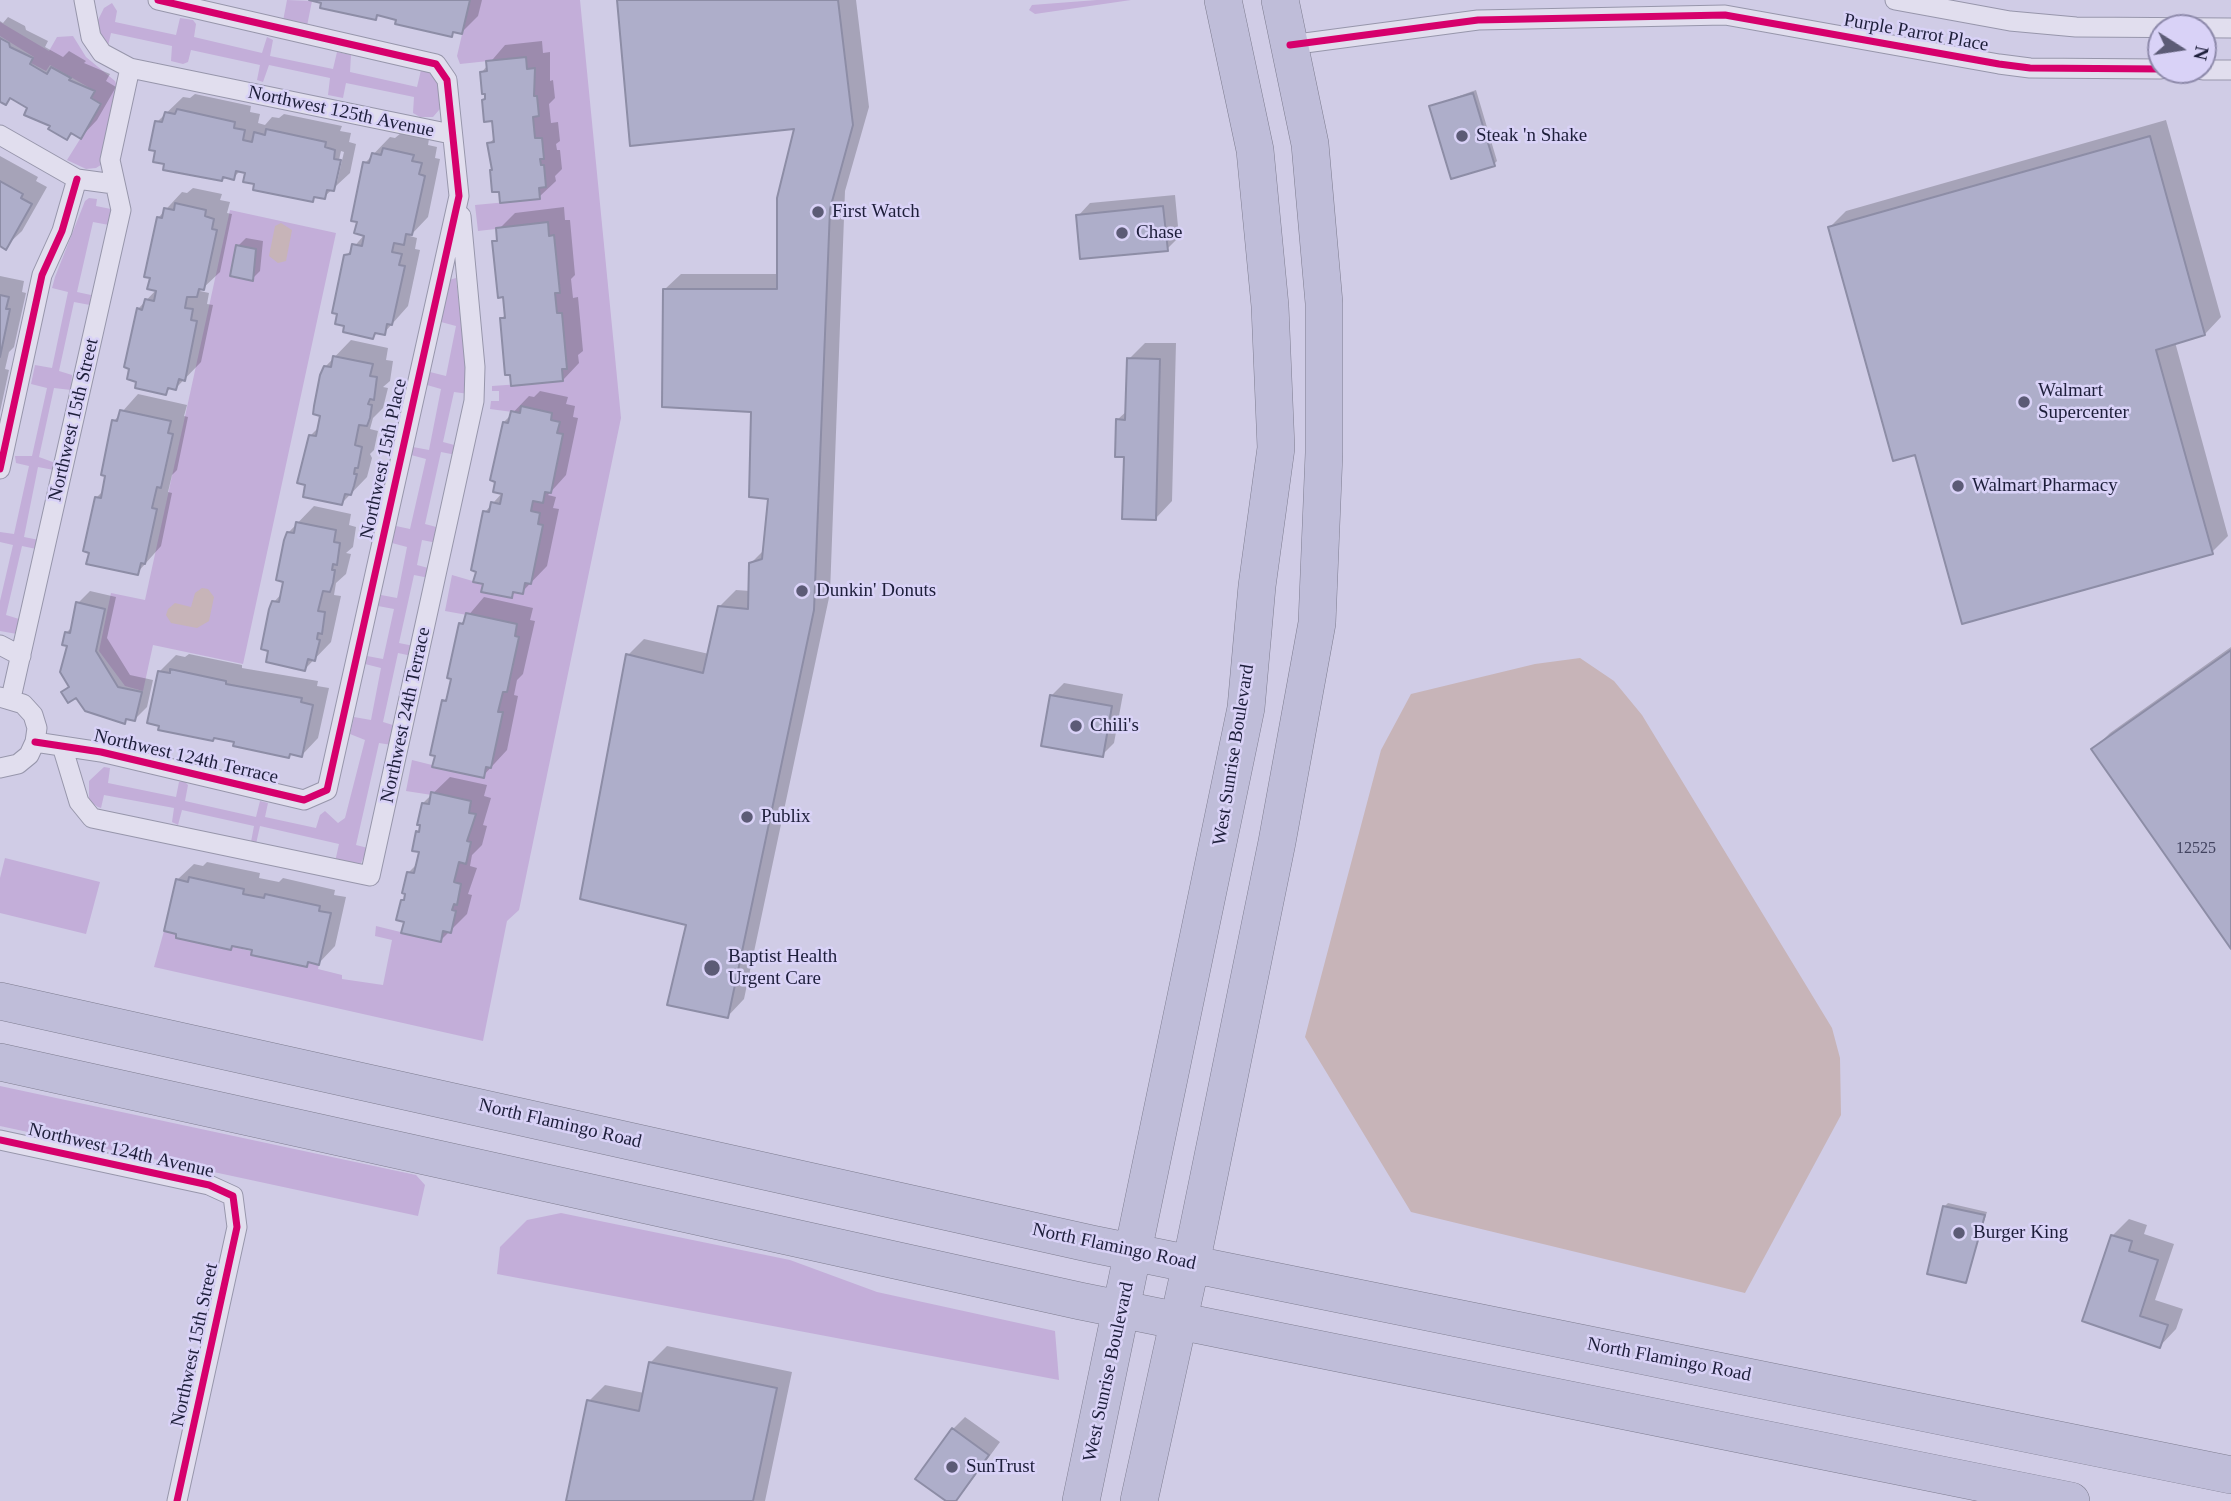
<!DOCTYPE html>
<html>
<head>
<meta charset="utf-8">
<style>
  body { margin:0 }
  #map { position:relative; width:2231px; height:1501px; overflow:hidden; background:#d0cce6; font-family:Georgia,serif }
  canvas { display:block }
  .north { position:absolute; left:2147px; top:14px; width:70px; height:70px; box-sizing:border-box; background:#d9d2f7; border:2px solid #8e8aab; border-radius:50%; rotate:102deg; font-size:19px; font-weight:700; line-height:28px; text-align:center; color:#1d1e3a }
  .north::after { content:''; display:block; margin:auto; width:24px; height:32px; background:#5c5b76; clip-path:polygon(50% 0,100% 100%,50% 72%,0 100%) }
</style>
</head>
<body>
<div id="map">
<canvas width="2231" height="1501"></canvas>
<div class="north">N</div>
</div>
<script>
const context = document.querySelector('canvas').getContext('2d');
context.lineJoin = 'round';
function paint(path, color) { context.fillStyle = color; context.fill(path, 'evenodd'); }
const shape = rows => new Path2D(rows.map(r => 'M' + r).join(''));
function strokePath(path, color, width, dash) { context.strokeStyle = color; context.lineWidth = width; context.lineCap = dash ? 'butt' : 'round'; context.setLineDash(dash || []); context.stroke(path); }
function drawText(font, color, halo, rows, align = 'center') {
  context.font = font + ' Georgia,serif'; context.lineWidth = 5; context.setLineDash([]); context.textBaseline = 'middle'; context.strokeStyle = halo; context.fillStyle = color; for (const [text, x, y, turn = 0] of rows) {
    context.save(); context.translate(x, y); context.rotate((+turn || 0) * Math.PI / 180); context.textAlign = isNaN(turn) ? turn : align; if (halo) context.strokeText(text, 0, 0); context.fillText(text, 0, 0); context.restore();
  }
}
const green = shape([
  [287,0,312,1,307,26,283,21],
  [470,0,580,0,621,418,519,910,507,921,483,1041,154,967,164,931,176,934,176,938,231,950,232,946,307,967,308,962,319,965,318,969,342,975,342,979,383,985,392,940,375,936,376,926,441,942,443,931,451,932,456,911,452,910,454,904,457,904,461,884,454,882,459,862,466,863,471,842,467,841,476,814,469,813,471,801,406,791,412,760,484,778,486,767,491,768,502,712,498,712,503,692,507,692,519,637,515,636,517,624,445,611,452,575,483,584,482,592,511,598,513,592,523,594,525,583,531,584,543,525,538,524,540,513,531,511,533,501,543,503,545,492,551,493,563,435,557,433,560,422,551,420,552,413,522,406,520,413,490,409,491,401,499,401,499,391,492,391,492,386,563,381,562,369,566,369,562,313,557,313,555,293,560,292,554,236,549,236,548,223,478,231,475,205,539,199,539,188,546,187,544,166,541,165,540,159,543,159,542,138,535,138,533,117,539,115,537,96,534,96,535,68,527,69,526,57,460,64,457,56],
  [1097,0,1131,0,1035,14,1029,10,1032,5],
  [112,3,117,11,115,22,176,35,180,18,193,20,196,24,194,37,262,53,267,37,273,40,270,56,333,69,337,52,351,55,350,72,417,87,421,70,435,73,445,103,433,117,420,117,413,113,414,97,346,83,343,98,328,95,330,78,269,65,263,82,257,80,260,65,191,50,188,62,183,64,171,61,172,46,111,33,108,46,100,40,97,22,104,8],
  [0,22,49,51,57,37,73,36,86,57,115,81,118,89,104,163,96,168,86,169,67,160,102,104,92,98,95,91,50,65,46,71,31,63,34,57,0,36],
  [89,198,97,199,96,206,111,209,111,215,109,225,93,222,77,292,91,295,90,305,74,302,59,371,72,375,71,390,54,388,39,457,58,464,54,470,38,467,24,537,39,540,41,550,22,546,6,615,19,619,17,634,0,631,0,601,13,545,0,542,0,532,14,534,29,466,16,463,15,456,32,456,47,388,31,384,35,365,52,368,68,292,52,288,55,277,85,201],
  [230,210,336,233,243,664,153,645,143,691,125,686,99,651,111,593,145,600],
  [456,278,469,394,454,392,443,442,458,446,456,455,441,452,425,524,440,528,437,543,422,540,417,565,432,569,429,578,414,575,399,643,414,646,412,656,398,653,383,722,396,726,392,745,379,743,356,845,368,848,361,863,335,862,339,844,260,826,256,844,251,842,254,826,182,810,178,825,172,822,174,808,104,795,101,808,98,807,89,801,89,781,104,767,110,768,108,783,176,797,179,782,184,781,188,785,185,801,256,817,260,801,268,803,265,817,316,828,320,815,325,811,338,823,345,818,365,740,350,734,354,717,371,720,381,668,365,664,367,656,383,659,394,609,378,606,381,595,397,598,407,547,392,543,396,526,410,529,426,459,411,455,413,447,429,450,441,389,427,385,430,372,446,376,456,326,441,322,449,280],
  [5,858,100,882,86,934,0,913,0,878],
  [0,1086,416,1175,425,1185,418,1216,0,1126],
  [561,1213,790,1260,877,1292,1055,1331,1059,1380,497,1274,500,1247,527,1220]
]);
const water = shape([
  [281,223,292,230,286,261,278,263,269,256,275,226],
  [202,588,208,589,214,597,209,621,197,628,171,623,166,615,168,609,175,603,191,607,195,593],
  [1580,658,1614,681,1642,715,1832,1028,1840,1058,1841,1115,1745,1293,1411,1212,1305,1037,1381,750,1411,694,1535,664]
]);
const shadow = shape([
  [316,0,482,0,478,16,462,32,455,31,451,35,398,18,379,14,375,18],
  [618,0,856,0,869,107,845,191,830,593,744,999,728,1016,688,923,628,655,644,639,709,654,719,607,736,590,750,591,751,563,764,550,770,497,752,411,664,290,681,274,778,274,796,128],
  [8,17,25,26,26,30,48,41,45,47,63,57,69,51,86,61,84,63,110,74,106,81,116,87,97,120,81,137,73,132,67,138,11,97,5,103,0,100,0,21,3,23],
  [542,41,543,53,550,52,550,81,553,80,555,98,549,104,551,123,558,122,560,141,556,144,557,150,560,150,562,169,555,176,556,181,539,197,490,162,489,144,495,137,494,119,481,73,505,45],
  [1476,90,1497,161,1494,164,1431,106],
  [195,94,251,106,250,112,260,114,258,123,265,125,272,117,279,118,284,114,342,126,340,131,351,133,349,142,356,144,350,173,324,197,317,196,312,200,256,183,248,171,241,170,233,178,225,176,221,179,157,122,183,97,190,98],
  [341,151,344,152,337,182,334,182],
  [2166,120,2221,317,2205,334,2175,342,2228,536,2212,552,1916,453,1830,227,1846,211],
  [401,133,429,139,428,145,437,147,435,158,440,159,428,217,410,236,417,238,415,249,420,250,408,306,384,333,378,332,373,337,346,256,365,234,365,163,390,137,395,138],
  [0,156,38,177,36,181,47,187,22,231,5,247,0,244],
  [193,188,222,194,220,200,230,202,227,213,232,214,220,272,200,291,209,293,207,304,213,305,201,362,176,388,172,387,165,393,138,380,138,309,157,289,158,218,182,192,187,193],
  [1175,195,1179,237,1167,249,1078,216,1090,203],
  [564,207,565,220,570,220,575,275,571,279,573,298,578,297,583,351,578,355,579,363,563,380,501,319,506,314,494,242,499,237,498,230,515,213],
  [246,238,263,241,260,271,252,279,238,246],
  [0,276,24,281,22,292,26,293,14,347,9,352,5,369,9,370,0,412],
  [351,340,388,348,386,360,393,361,390,381,383,387,388,388,383,408,373,418,370,429,378,431,374,450,370,454,372,458,367,477,342,503,310,436,320,426,325,367],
  [1145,343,1176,343,1172,501,1156,518,1125,455,1117,420,1128,410,1129,359],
  [540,391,568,397,566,404,575,406,573,417,578,418,566,475,548,495,556,497,553,508,559,509,547,566,522,592,517,591,511,596,485,512,503,492,504,422,529,396,534,397],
  [138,394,187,405,184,416,188,417,177,470,172,475,168,492,172,493,161,546,137,573,97,497,104,490,114,421],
  [314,506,351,514,349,525,356,527,353,547,346,553,351,554,346,574,336,583,334,595,341,596,331,642,305,669,274,602,283,592,288,533],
  [90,591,116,597,107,638,130,675,153,680,147,707,135,719,128,718,125,722,63,692,70,685,66,633,73,626,78,603],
  [484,597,533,608,530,620,535,621,523,674,517,680,514,695,518,696,507,750,483,776,444,701,449,696,461,624],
  [2231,647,2231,946,2094,749,2110,733],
  [189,654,242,665,242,668,318,681,317,686,329,688,318,738,302,755,292,753,289,756,236,741,159,672,176,655,185,657],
  [1064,683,1123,694,1114,743,1102,755,1051,696],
  [450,777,487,785,484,796,491,798,483,825,487,826,482,845,472,855,470,866,477,868,468,894,472,895,467,914,441,940,406,921,402,900,407,896,408,873,419,862,421,851,418,832,422,828,423,803],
  [207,862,260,873,259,878,279,882,283,878,335,890,334,895,346,897,335,946,319,963,310,961,307,965,234,944,231,948,177,880,194,864,203,866],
  [1948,1203,1987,1212,1965,1281,1944,1207],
  [2129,1219,2147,1225,2144,1234,2174,1244,2155,1300,2183,1309,2176,1329,2160,1346,2084,1320,2112,1236],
  [667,1346,792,1372,765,1501,568,1501,589,1401,605,1385,644,1393,651,1362],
  [965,1417,1000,1442,964,1491,954,1501,949,1501,953,1429]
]);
const building = shape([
  [309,0,470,0,462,34,453,32,452,37,395,24,396,20,377,15,376,20,320,8,321,3,309,0],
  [617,0,838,0,853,125,830,209,814,610,728,1018,667,1005,686,925,580,899,626,654,703,673,718,606,748,609,749,563,762,559,768,499,749,497,751,412,662,407,663,289,777,289,777,198,794,129,630,146,617,0],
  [0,38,9,43,10,47,33,58,30,64,47,74,51,67,71,78,69,80,95,91,91,98,101,104,81,139,71,133,67,140,48,129,50,126,24,115,27,108,10,98,6,105,0,102,0,38],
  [526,57,527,69,535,68,534,96,537,96,539,116,533,117,535,138,542,138,544,159,540,159,541,165,544,165,546,187,539,188,540,199,500,203,499,192,492,192,490,170,492,170,487,143,494,142,492,121,484,122,482,100,485,99,485,94,482,94,480,72,487,71,486,61,526,57],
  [1473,93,1495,166,1451,179,1429,106,1473,93],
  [177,109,235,122,234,128,245,130,243,140,252,142,254,132,265,135,266,129,326,142,325,147,335,150,334,159,341,160,334,191,327,190,325,199,314,197,313,202,253,190,254,184,243,182,245,173,236,171,234,180,223,177,222,181,163,170,164,164,153,162,155,151,149,150,155,121,162,122,165,112,175,114,177,109],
  [2150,136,2205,335,2156,350,2213,554,1962,624,1915,455,1893,461,1828,227,2150,136],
  [383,148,414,155,412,161,422,163,419,174,425,176,412,235,406,234,404,245,394,243,392,252,402,254,399,265,405,266,392,325,387,324,385,335,375,333,373,339,343,332,344,326,335,324,337,314,332,313,344,255,350,254,352,244,362,246,364,236,354,233,357,222,351,221,363,162,369,163,372,153,381,155,383,148],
  [0,181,23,194,21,198,32,204,6,250,0,246,0,181],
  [175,203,206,210,205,216,214,219,212,229,217,230,204,290,199,289,197,297,187,297,185,308,193,309,191,320,197,321,185,381,179,379,176,390,168,388,166,395,135,388,136,382,127,379,129,369,124,367,137,308,142,310,145,299,154,301,156,291,147,289,150,278,144,277,157,217,162,218,164,208,174,210,175,203],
  [1163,206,1168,251,1080,259,1076,215,1163,206],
  [548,222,549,236,554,235,560,293,555,293,557,313,562,313,567,369,562,369,563,381,511,386,510,375,505,375,500,318,505,318,503,297,498,298,492,241,497,241,496,228,548,222],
  [236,245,256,249,253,281,230,276,236,245],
  [0,295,9,297,6,309,10,309,0,357,0,295],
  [333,356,373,364,370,376,377,377,374,400,370,399,368,404,372,405,370,418,367,426,359,425,355,445,362,447,358,468,355,468,354,474,357,474,354,486,351,495,345,494,342,505,303,497,305,485,297,483,309,435,316,436,320,416,313,414,314,406,320,375,324,366,331,367,333,356],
  [1127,358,1160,359,1156,520,1122,519,1124,457,1115,457,1116,419,1125,420,1127,358],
  [521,406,552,413,551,420,560,422,557,433,563,434,551,493,545,492,543,503,533,501,531,511,540,513,538,524,543,525,531,584,525,583,523,594,513,592,512,598,481,592,483,584,473,582,476,572,471,570,483,511,489,512,491,502,500,504,502,494,493,492,495,482,490,480,503,422,508,423,511,411,520,413,521,406],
  [120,410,171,421,168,433,173,434,161,488,157,487,152,508,157,509,145,564,141,563,138,575,86,564,89,553,83,551,95,497,101,498,105,476,101,475,112,420,117,421,120,410],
  [296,522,336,530,334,542,340,543,337,565,333,564,332,570,335,570,333,583,330,592,323,591,318,611,325,612,322,634,318,633,317,639,320,640,317,652,315,661,308,659,305,671,266,662,268,651,261,649,269,609,272,601,279,602,283,582,276,580,284,540,287,532,294,533,296,522],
  [76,602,105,609,96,651,118,687,142,692,135,721,126,719,125,724,85,711,76,698,68,703,61,692,69,687,60,672,67,646,62,645,65,632,70,633,76,602],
  [466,613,517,624,515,636,519,637,507,692,503,692,498,712,503,712,491,768,486,767,484,778,432,767,435,756,430,755,442,700,446,701,451,679,447,678,459,623,463,624,466,613],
  [2231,650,2231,949,2091,749,2231,650],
  [170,669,226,681,226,684,302,698,301,702,313,705,302,757,290,754,289,758,233,746,234,742,214,738,213,741,158,730,159,726,147,723,158,671,170,673,170,669],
  [1050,695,1112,706,1103,757,1041,746,1050,695],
  [431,792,471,801,469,813,476,814,467,841,471,842,466,864,459,862,454,882,461,884,457,905,454,904,452,910,456,911,451,933,443,931,441,942,401,933,404,922,396,920,401,900,404,900,405,894,402,893,407,872,414,873,419,852,412,851,416,831,419,832,420,825,417,825,422,803,429,804,431,792],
  [189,877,244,889,243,894,264,898,265,894,320,906,319,911,331,913,319,965,308,962,307,967,251,955,252,950,232,946,231,950,176,938,176,934,164,931,176,879,188,882,189,877],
  [1943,1206,1985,1215,1966,1283,1927,1274,1943,1206],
  [2111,1235,2132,1241,2129,1251,2158,1260,2140,1316,2168,1325,2160,1348,2082,1321,2111,1235],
  [649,1362,777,1388,753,1501,566,1501,587,1400,639,1411,649,1362],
  [952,1428,989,1455,956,1501,946,1501,915,1479,952,1428]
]);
const street = shape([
  [84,0,91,37,102,53,130,68,451,134],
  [1895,0,2010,21,2076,27,2231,28],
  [1290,45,1478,20,1725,15,1999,64,2030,68,2161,69],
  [2203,70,2231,70],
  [0,135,77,179,114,184],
  [0,469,42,275,62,231,77,179],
  [0,645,21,656],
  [0,697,23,704,33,715,37,728,35,742,29,755,18,764,0,768],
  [11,698,121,210,110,160,130,68],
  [35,742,101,752,304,800,327,790,459,196,447,80,436,64,158,0],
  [62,746,79,802,92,818,370,876,474,401,475,367,461,216],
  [0,1140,209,1185,233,1196,237,1227,177,1501]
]);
const highway = shape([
  [0,1001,1092,1244,2231,1475],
  [0,1062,1080,1301,2071,1501],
  [1081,1501,1246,708,1257,586,1276,448,1270,306,1255,150,1223,0],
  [1139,1501,1191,1264,1277,842,1317,623,1324,453,1324,303,1310,144,1280,0]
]);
const cycleway = shape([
  [1290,45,1478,20,1725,15,1999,64,2030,68,2161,69],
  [0,469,42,275,62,231,77,179],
  [35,742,101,752,304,800,327,790,459,196,447,80,436,64,158,0],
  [0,1140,209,1185,233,1196,237,1227,177,1501]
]);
const markers = [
  [1462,136,7,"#5c5b76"],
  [818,212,7,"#5c5b76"],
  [1122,233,7,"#5c5b76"],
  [2024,402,7,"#5c5b76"],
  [1958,486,7,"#5c5b76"],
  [802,591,7,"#5c5b76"],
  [1076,726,7,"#5c5b76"],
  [747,817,7,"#5c5b76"],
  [712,968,9,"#5c5b76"],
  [1959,1233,7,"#5c5b76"],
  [952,1467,7,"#5c5b76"]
];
const numberNames = [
  ["12525",2196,849]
];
const streetNames = [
  ["Purple Parrot Place",1916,33,10],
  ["Northwest 125th Avenue",341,112,12],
  ["Northwest 15th Street",74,420,-77],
  ["Northwest 15th Place",384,459,-78],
  ["Northwest 24th Terrace",406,715,-78],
  ["West Sunrise Boulevard",1234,755,-81],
  ["Northwest 124th Terrace",186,757,13],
  ["North Flamingo Road",560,1124,13],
  ["Northwest 124th Avenue",121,1151,13],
  ["North Flamingo Road",1114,1247,12],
  ["Northwest 15th Street",195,1345,-78],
  ["North Flamingo Road",1669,1360,11],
  ["West Sunrise Boulevard",1109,1372,-78]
];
const poiNames = [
  ["Steak 'n Shake",1476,136],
  ["First Watch",832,212],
  ["Chase",1136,233],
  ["Walmart",2038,391],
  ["Supercenter",2038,413],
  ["Walmart Pharmacy",1972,486],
  ["Dunkin' Donuts",816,591],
  ["Chili's",1090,726],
  ["Publix",761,817],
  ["Baptist Health",728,957],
  ["Urgent Care",728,979],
  ["Burger King",1973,1233],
  ["SunTrust",966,1467]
];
paint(green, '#c3aed9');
paint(water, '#c7b4b8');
paint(shadow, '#0003');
paint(building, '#aeaeca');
strokePath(building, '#8d8da6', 2);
strokePath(street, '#9796ab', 21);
strokePath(highway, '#7e7d90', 38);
strokePath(street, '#e1deee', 19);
strokePath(highway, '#bfbdd9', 37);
strokePath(cycleway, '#d6006c', 7);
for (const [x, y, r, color] of markers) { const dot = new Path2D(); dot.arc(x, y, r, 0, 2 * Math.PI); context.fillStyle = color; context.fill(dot); strokePath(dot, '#d9d2f7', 2.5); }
drawText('16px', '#41425e', null, numberNames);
drawText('19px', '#1d1e3a', '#d9d2f7', streetNames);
drawText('19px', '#1d1e3a', '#d9d2f7', poiNames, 'left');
</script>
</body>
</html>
